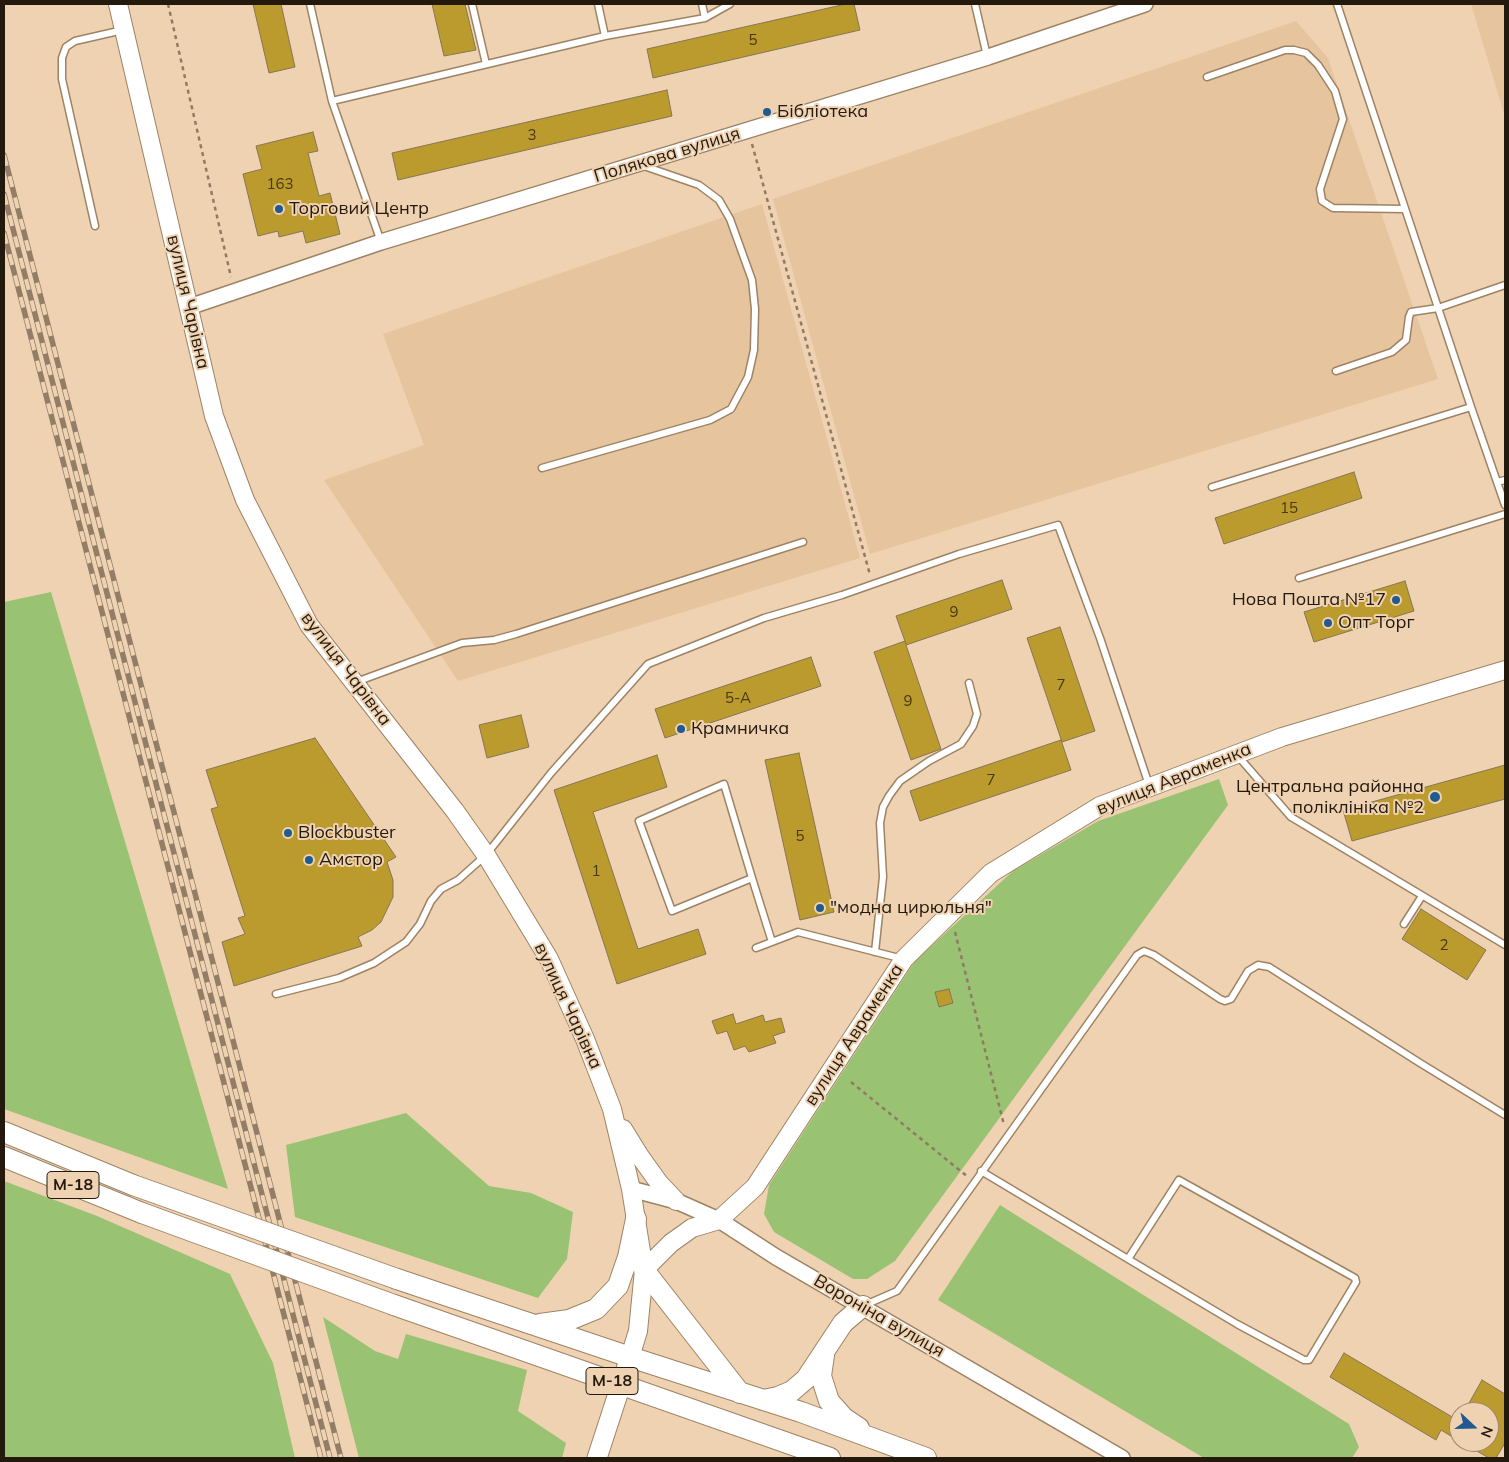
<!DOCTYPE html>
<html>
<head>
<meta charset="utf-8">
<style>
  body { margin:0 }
  #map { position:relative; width:1509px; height:1462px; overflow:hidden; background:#efd2b2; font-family:Mulish,sans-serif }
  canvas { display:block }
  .frame { position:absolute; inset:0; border:5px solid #23190d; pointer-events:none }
  .north { position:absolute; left:1449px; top:1402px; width:50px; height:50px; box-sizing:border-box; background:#efd2b2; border:1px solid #9d8870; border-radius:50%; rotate:111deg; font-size:14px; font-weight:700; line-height:20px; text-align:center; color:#23190d }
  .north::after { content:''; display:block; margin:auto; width:18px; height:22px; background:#205a91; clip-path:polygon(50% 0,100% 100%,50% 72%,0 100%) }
</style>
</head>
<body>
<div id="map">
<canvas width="1509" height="1462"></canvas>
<div class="frame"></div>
<div class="north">N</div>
</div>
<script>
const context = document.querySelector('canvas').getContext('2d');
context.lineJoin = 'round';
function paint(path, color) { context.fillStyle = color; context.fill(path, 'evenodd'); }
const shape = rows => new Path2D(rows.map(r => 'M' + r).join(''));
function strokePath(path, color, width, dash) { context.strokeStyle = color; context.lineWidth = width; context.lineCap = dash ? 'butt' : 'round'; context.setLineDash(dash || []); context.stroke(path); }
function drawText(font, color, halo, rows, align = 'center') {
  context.font = font + ' Mulish,sans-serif'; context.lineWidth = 4; context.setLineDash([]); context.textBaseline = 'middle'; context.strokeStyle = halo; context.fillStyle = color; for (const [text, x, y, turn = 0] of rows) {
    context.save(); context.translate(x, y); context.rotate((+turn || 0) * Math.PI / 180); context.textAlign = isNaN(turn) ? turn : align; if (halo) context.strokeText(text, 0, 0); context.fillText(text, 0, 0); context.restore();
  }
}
const built = shape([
  [1471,4,1505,4,1505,117],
  [1296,21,1328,58,1438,379,870,554,773,199],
  [762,204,860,558,458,681,324,480,424,445,383,334]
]);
const green = shape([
  [51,592,228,1189,4,1109,4,602],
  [1219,779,1228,805,895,1261,867,1279,853,1279,774,1232,764,1214,769,1185,915,961,1013,871,1098,821],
  [406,1113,489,1186,531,1193,573,1212,567,1259,538,1298,295,1217,286,1145],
  [4,1181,97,1216,230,1274,273,1363,295,1458,4,1458],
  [1000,1205,1349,1424,1359,1447,1352,1458,1204,1458,938,1300],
  [323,1317,375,1351,398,1359,406,1334,527,1370,518,1411,566,1443,562,1458,359,1458]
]);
const building = shape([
  [253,4,281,4,295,67,269,73,253,4],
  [432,4,465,4,476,50,444,56,432,4],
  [846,4,854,4,860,30,653,78,647,49,846,4],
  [667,90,672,116,398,180,392,153,667,90],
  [313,132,318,151,308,153,319,196,330,193,340,234,306,243,303,231,279,237,278,231,258,236,243,174,262,169,256,146,313,132],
  [1354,472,1362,498,1224,544,1215,518,1354,472],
  [1002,580,1012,609,906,645,941,749,911,760,874,652,905,641,906,644,896,616,1002,580],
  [1405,581,1414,611,1314,642,1304,612,1405,581],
  [1060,627,1095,731,1062,742,1027,638,1060,627],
  [811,657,821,686,665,738,655,709,811,657],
  [521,715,529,747,487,758,479,725,521,715],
  [315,738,396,857,387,862,393,880,393,897,381,922,372,930,358,937,362,946,234,986,222,942,245,934,238,918,245,916,211,809,218,807,206,770,315,738],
  [1061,740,1071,770,920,821,910,791,1061,740],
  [799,753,834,912,800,920,765,760,799,753],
  [657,755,667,787,593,812,638,949,698,929,706,954,617,984,554,790,657,755],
  [1505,765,1505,799,1352,841,1343,810,1505,765],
  [1421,909,1486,950,1467,980,1402,939,1421,909],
  [949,989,953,1003,939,1007,935,992,949,989],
  [733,1014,736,1024,763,1015,765,1022,781,1018,785,1032,773,1036,776,1043,749,1052,745,1046,734,1050,727,1031,717,1034,712,1021,733,1014],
  [1344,1353,1459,1421,1459,1441,1441,1430,1436,1440,1330,1377,1344,1353],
  [1482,1380,1505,1394,1505,1443,1496,1458,1489,1458,1461,1442,1489,1442,1489,1412,1464,1412,1482,1380]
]);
const path = shape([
  [168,4,231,277],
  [752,144,870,575],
  [955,932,1004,1125],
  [851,1082,968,1177]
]);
const service = shape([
  [310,4,332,101,381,242],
  [472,4,486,64],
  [598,4,605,36],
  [702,4,705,18],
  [975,4,987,56],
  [1337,4,1471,407,1505,505],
  [1207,77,1285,50,1294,50,1306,53,1318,65,1335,91,1343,119,1320,189,1322,201,1333,208,1405,209],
  [332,101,605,36,705,18,730,4],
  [95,226,62,79,62,58,66,47,75,41,123,30],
  [1336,371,1392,352,1406,340,1409,317,1411,312,1438,308,1505,285],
  [542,468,710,420,731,409,748,377,754,350,755,309,752,280,730,219,719,200,699,185,641,165],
  [1497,482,1505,480],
  [1212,487,1471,407],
  [1299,578,1505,514],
  [356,682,462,643,494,640,516,634,803,542],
  [1237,755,1291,817,1505,945],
  [752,878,672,911,639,821,724,784,752,878,772,942],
  [1404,924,1422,896],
  [756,948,798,932,903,959],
  [875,952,883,877,880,823,883,807,889,796,900,781,929,761,961,744,973,726,977,714,969,683],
  [276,994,339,978,374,963,406,942,420,924,431,901,441,889,458,880,486,855,551,773,648,664,764,618,842,595,959,554,1058,525,1100,638,1149,785],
  [981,1171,1128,1259,1237,1324,1304,1360,1309,1360,1356,1282,1355,1278,1179,1180,1128,1259],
  [865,1305,897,1291,1137,955,1144,951,1154,955,1220,999,1225,1001,1231,999,1248,971,1258,965,1269,967,1420,1063,1505,1115]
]);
const tertiary = shape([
  [189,307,381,242,988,57,1145,4],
  [631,1189,676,1201,719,1220,776,1257,1122,1458]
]);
const secondary = shape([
  [118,4,214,416,245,500,309,625,455,811,486,855,549,959,585,1039,612,1109,631,1189,644,1270,638,1331,630,1357],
  [623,1129,639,1155,659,1183,676,1201],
  [644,1270,671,1243,692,1228,719,1220,755,1187,904,959,991,873,1100,806,1282,737,1505,670]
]);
const primary = shape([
  [597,1458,630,1357]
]);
const trunk = shape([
  [4,1132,133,1185],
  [4,1157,142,1213],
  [644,1270,740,1393],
  [397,1279,630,1357,801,1412,926,1458],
  [394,1305,830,1458],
  [540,1324,569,1320,596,1309,618,1286,628,1257,636,1219],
  [824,1355,821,1376,829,1401,844,1418,859,1428],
  [763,1400,778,1397,792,1391,806,1379,843,1323,863,1306]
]);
const rail = shape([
  [4,155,341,1458],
  [4,194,330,1458],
  [4,233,321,1458]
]);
const trunkBridge = shape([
  [133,1185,397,1279],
  [142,1213,394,1305]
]);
const markers = [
  [767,112,5,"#205a91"],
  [279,209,5,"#205a91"],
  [1396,600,5,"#205a91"],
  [1328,623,5,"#205a91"],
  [681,729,5,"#205a91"],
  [1435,797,6,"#205a91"],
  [288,833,5,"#205a91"],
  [309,860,5,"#205a91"],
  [820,908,5,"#205a91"]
];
const numberNames = [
  ["5",753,40],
  ["3",532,135],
  ["163",280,184],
  ["15",1289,508],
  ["9",954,612],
  ["7",1061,685],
  ["5-А",738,698],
  ["9",908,701],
  ["7",991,780],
  ["5",800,836],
  ["1",596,871],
  ["2",1444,945]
];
const shields = [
  [73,1185,52],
  [612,1381,52]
];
const shieldNames = [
  ["М-18",73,1185],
  ["М-18",612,1381]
];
const poiNames = [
  ["Бібліотека",777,112],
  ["Торговий Центр",289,209],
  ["Нова Пошта №17",1386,600,"right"],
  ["Опт Торг",1338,623],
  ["Крамничка",691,729],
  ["Центральна районна",1424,787,"right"],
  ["поліклініка №2",1424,808,"right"],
  ["Blockbuster",298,833],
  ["Амстор",319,860],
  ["\"модна цирюльня\"",830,908]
];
const streetNames = [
  ["Полякова вулиця",667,155,-17],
  ["вулиця Чарівна",188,302,77],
  ["вулиця Чарівна",346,669,53],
  ["вулиця Авраменка",1174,779,-22],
  ["вулиця Чарівна",568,1006,65],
  ["вулиця Авраменка",854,1035,-57],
  ["Вороніна вулиця",879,1316,30]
];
paint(built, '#e6c49e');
paint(green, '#9ac273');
paint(building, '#bb9a2e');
strokePath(building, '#847753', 1);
strokePath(service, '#9d8364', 9);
strokePath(tertiary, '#9d8364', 18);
strokePath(secondary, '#9d8364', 20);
strokePath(primary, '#9d8364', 21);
strokePath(trunk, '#9d8364', 22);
strokePath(path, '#8f7b64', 2.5, [4, 4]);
strokePath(service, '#fff', 6);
strokePath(tertiary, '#fff', 15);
strokePath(secondary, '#fff', 18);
strokePath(primary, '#fff', 19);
strokePath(trunk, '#fff', 20);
strokePath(rail, '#927e67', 5.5);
strokePath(rail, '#efd2b2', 4, [11]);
strokePath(trunkBridge, '#9d8364', 22, []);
strokePath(trunkBridge, '#fff', 20);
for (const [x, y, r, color] of markers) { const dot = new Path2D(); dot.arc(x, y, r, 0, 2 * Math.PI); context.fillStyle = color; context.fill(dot); strokePath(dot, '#efd2b2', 2); }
drawText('15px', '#493915', null, numberNames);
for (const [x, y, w] of shields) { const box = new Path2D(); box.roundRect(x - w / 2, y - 13.5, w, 27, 4); context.fillStyle = '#efd2b2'; context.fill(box); strokePath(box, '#23190d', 1); }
drawText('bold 16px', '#23190d', null, shieldNames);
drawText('18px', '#23190d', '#efd2b2', poiNames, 'left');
drawText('18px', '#23190d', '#efd2b2', streetNames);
</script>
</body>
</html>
